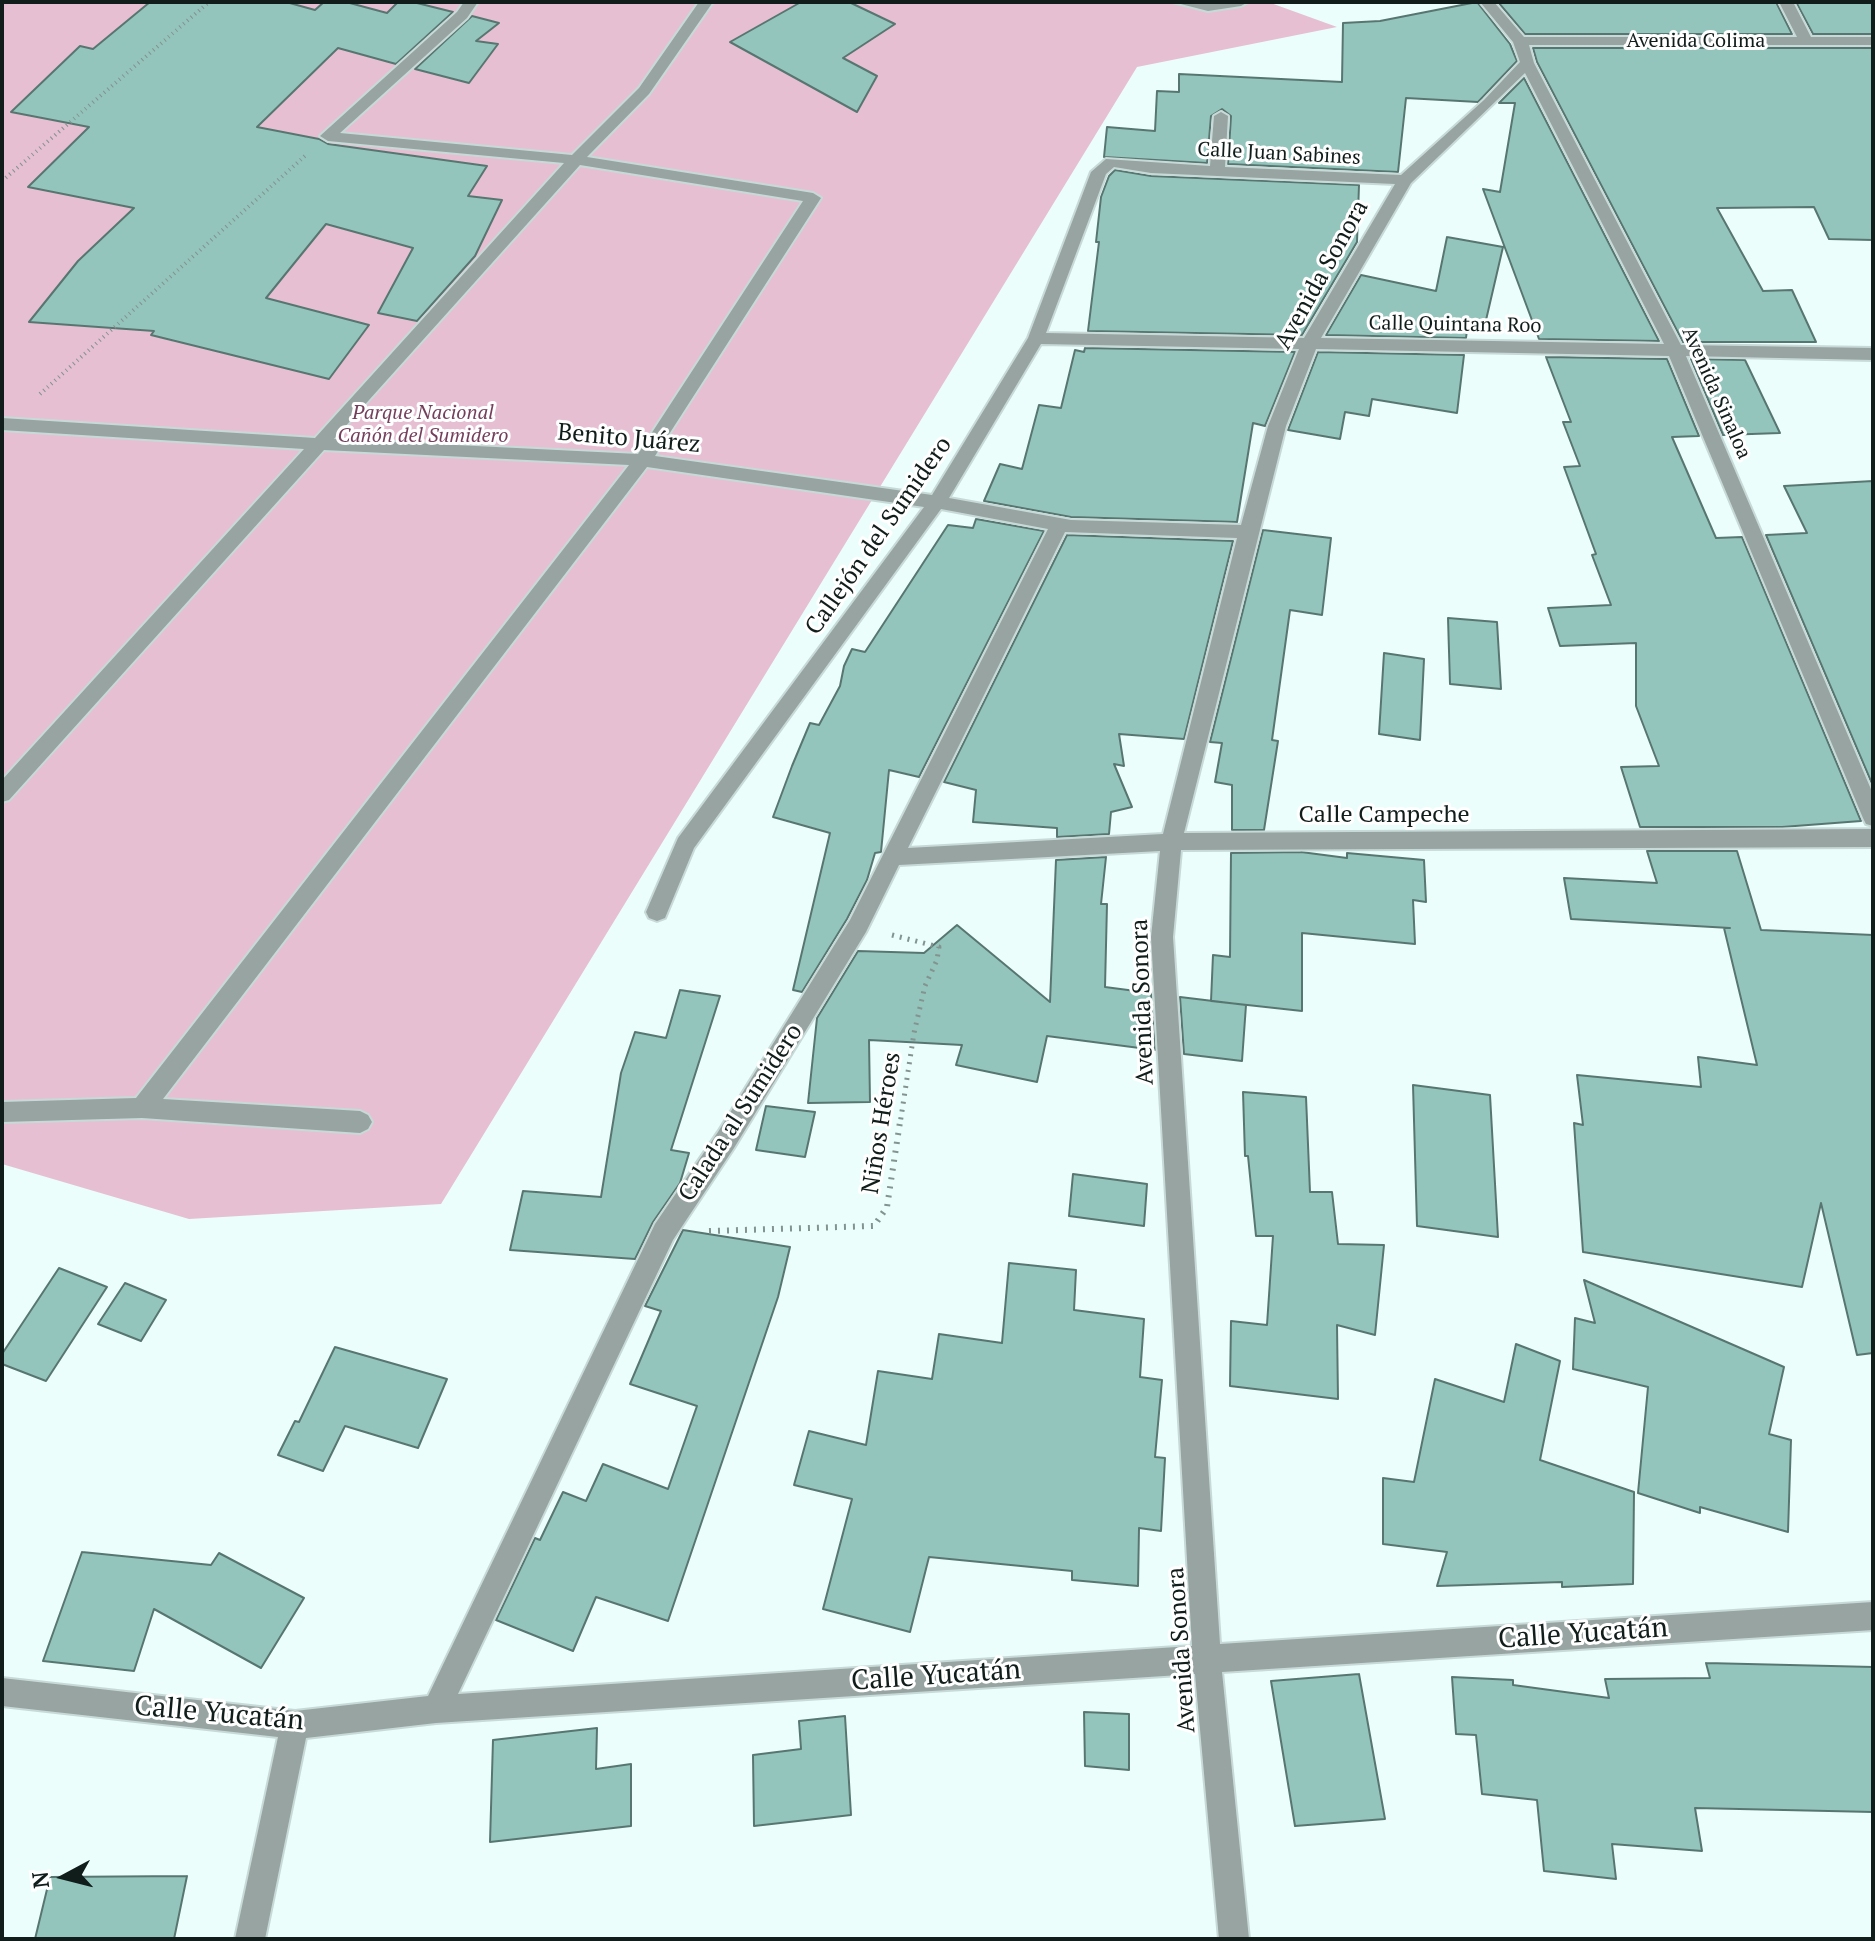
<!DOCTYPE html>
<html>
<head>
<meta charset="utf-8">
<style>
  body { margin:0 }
  #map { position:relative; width:1875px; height:1941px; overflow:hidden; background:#ebfefb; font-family:"PT Serif",serif }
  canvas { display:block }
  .frame { position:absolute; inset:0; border:4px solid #111d1b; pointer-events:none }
  .north { position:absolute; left:24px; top:1837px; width:80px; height:80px; -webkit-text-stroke:6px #fff; paint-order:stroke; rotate:263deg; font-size:22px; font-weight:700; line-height:32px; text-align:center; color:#111d1b }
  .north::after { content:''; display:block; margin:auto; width:28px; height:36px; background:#111d1b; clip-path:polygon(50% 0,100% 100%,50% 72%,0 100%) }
</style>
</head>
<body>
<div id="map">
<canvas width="1875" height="1941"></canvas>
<div class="frame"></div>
<div class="north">N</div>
</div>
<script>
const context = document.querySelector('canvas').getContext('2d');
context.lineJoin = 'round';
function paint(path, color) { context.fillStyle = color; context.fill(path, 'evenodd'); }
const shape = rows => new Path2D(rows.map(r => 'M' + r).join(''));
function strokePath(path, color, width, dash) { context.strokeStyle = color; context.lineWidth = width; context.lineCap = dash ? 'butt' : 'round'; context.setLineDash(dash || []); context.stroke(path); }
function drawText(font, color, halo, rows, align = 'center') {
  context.font = font + ' "PT Serif",serif'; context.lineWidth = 6; context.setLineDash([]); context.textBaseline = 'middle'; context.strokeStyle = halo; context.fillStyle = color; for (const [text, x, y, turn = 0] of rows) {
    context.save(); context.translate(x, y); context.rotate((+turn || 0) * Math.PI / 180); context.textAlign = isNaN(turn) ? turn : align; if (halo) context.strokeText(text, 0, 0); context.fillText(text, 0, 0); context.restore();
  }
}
const green = shape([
  [2,2,1268,2,1337,27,1137,67,441,1204,189,1219,2,1164]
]);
const building = shape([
  [150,2,286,2,315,10,324,2,346,2,387,13,398,2,413,2,453,12,396,64,338,48,257,127,319,139,328,144,487,166,468,196,502,200,475,256,417,321,378,313,413,248,326,224,266,298,369,325,329,379,151,335,154,331,29,322,78,261,134,208,28,187,89,127,11,112,80,46,93,49,150,2],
  [801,2,849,2,895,24,843,58,877,76,857,112,730,42,801,2],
  [1477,2,1510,44,1517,61,1478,102,1406,98,1398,172,1228,164,1231,116,1222,109,1211,116,1207,163,1104,157,1107,127,1155,131,1157,91,1179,92,1179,74,1342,82,1343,23,1380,21,1477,2],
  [1498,2,1776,2,1792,34,1525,34,1498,2],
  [1796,2,1873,2,1873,34,1813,34,1796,2],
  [472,16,499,23,476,41,498,44,469,83,415,69,472,16],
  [1533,48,1873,48,1873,240,1829,239,1814,207,1717,208,1763,291,1792,290,1816,342,1683,342,1537,62,1533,48],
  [1524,78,1659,341,1539,339,1483,189,1500,192,1515,103,1499,103,1524,78],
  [1115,170,1151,176,1359,185,1357,242,1302,335,1088,331,1099,242,1096,242,1101,197,1109,176,1115,170],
  [1447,237,1503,247,1483,333,1467,330,1466,338,1326,335,1361,275,1436,291,1447,237],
  [1085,348,1295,352,1265,426,1253,423,1237,522,1071,517,984,501,1000,464,1022,469,1039,405,1061,408,1075,350,1084,352,1085,348],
  [1318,352,1464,355,1457,413,1372,399,1369,416,1345,412,1340,439,1288,430,1318,352],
  [1546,357,1667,359,1699,436,1672,437,1716,538,1742,537,1861,821,1782,827,1640,827,1621,767,1659,766,1636,706,1636,643,1560,646,1548,608,1611,605,1592,555,1596,554,1564,467,1580,466,1563,422,1571,422,1546,357],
  [1691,359,1745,360,1780,433,1723,435,1691,359],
  [1873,481,1873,786,1766,535,1807,533,1784,486,1873,481],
  [976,519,1044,531,919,777,889,770,881,852,875,853,867,880,847,919,802,992,793,990,830,833,773,817,792,766,810,723,819,725,840,686,844,666,852,649,865,652,948,525,973,528,976,519],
  [1263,530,1331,538,1322,615,1290,610,1272,740,1278,741,1264,830,1232,830,1232,785,1215,782,1222,743,1210,742,1263,530],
  [1067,535,1233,541,1184,739,1119,734,1124,766,1114,764,1132,807,1111,812,1109,834,1057,837,1057,828,973,822,976,790,944,782,1067,535],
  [1448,618,1497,622,1501,689,1450,684,1448,618],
  [1384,653,1424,659,1420,740,1379,734,1384,653],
  [1647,851,1737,851,1761,930,1873,935,1873,1353,1857,1355,1821,1203,1802,1287,1583,1252,1574,1123,1583,1125,1577,1075,1701,1087,1698,1057,1757,1065,1724,928,1730,928,1571,919,1564,878,1657,883,1647,851],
  [1301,852,1347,858,1347,853,1424,860,1426,902,1413,900,1415,944,1302,933,1302,1011,1211,1001,1213,955,1230,957,1231,853,1301,852],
  [1106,857,1101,904,1107,904,1105,987,1151,993,1155,1050,1047,1036,1037,1082,956,1065,962,1045,869,1040,870,1102,808,1103,817,1018,858,951,924,953,957,925,1050,1002,1056,860,1106,857],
  [680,990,720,996,671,1150,689,1153,680,1183,653,1222,635,1259,510,1250,523,1191,601,1197,621,1073,635,1032,666,1038,680,990],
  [1180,997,1246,1005,1242,1061,1184,1054,1180,997],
  [1413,1085,1490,1095,1498,1237,1417,1226,1413,1085],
  [1243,1092,1306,1097,1310,1192,1332,1192,1338,1244,1384,1245,1375,1335,1337,1325,1338,1399,1230,1386,1231,1321,1267,1325,1273,1236,1256,1236,1248,1156,1245,1156,1243,1092],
  [766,1106,815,1112,805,1157,756,1150,766,1106],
  [1073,1174,1147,1184,1144,1226,1069,1216,1073,1174],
  [683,1230,790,1247,778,1297,668,1621,596,1597,573,1651,496,1620,535,1538,540,1540,563,1492,586,1501,603,1464,668,1489,697,1406,630,1384,661,1311,645,1306,683,1230],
  [1009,1263,1076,1270,1074,1310,1144,1319,1140,1377,1162,1380,1155,1457,1165,1458,1161,1531,1139,1528,1138,1586,1072,1580,1072,1571,929,1557,910,1632,823,1609,852,1499,794,1485,809,1431,866,1445,878,1371,932,1379,939,1334,1002,1343,1009,1263],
  [59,1268,107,1287,46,1381,2,1364,2,1354,59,1268],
  [1584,1280,1784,1367,1769,1434,1791,1440,1788,1532,1700,1507,1700,1513,1638,1493,1648,1387,1573,1369,1575,1318,1595,1323,1584,1280],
  [125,1283,166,1300,141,1341,98,1324,125,1283],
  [1516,1344,1560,1361,1540,1460,1634,1492,1633,1584,1562,1587,1562,1582,1437,1586,1447,1552,1383,1544,1383,1478,1414,1482,1435,1379,1504,1402,1516,1344],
  [335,1347,447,1379,418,1448,345,1426,323,1471,278,1455,295,1421,299,1422,335,1347],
  [82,1552,211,1565,219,1553,304,1598,261,1668,154,1609,134,1671,43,1661,82,1552],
  [1706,1663,1873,1667,1873,1812,1695,1808,1702,1851,1612,1844,1616,1879,1544,1871,1537,1800,1482,1794,1476,1735,1456,1734,1452,1677,1513,1680,1513,1685,1609,1698,1605,1679,1710,1678,1706,1663],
  [1359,1674,1385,1819,1295,1826,1271,1681,1359,1674],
  [1084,1712,1129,1714,1129,1770,1085,1766,1084,1712],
  [845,1716,851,1815,754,1826,753,1755,801,1749,799,1721,845,1716],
  [597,1728,596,1769,631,1764,631,1826,490,1842,493,1740,597,1728],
  [187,1876,174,1939,35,1939,50,1877,187,1876]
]);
const pathFar2 = shape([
  [2,181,209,2],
  [40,394,306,155]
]);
const pathFar1 = shape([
  [892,935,939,947,937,960,925,986,914,1033,900,1124]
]);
const path = shape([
  [709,1231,874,1226,887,1207,900,1122]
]);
const minor = shape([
  [464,2,478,2,467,18,340,133,572,155,639,88,699,2,713,2,649,94,587,157,813,193,821,198,655,456,932,495,1028,338,1091,172,1106,159,1210,166,1214,116,1221,112,1228,116,1225,167,1401,175,1484,100,1520,62,1513,42,1480,2,1494,2,1524,37,1797,37,1779,2,1793,2,1811,37,1873,37,1873,45,1529,45,1534,63,1681,345,1873,348,1873,360,1686,356,1873,794,1873,826,1866,824,1863,818,1669,356,1316,349,1286,426,1184,833,1873,829,1873,847,1181,850,1173,937,1220,1644,1873,1602,1873,1630,1222,1672,1249,1939,1219,1939,1195,1674,436,1723,306,1738,265,1939,235,1939,278,1737,2,1706,2,1678,295,1711,428,1696,655,1224,718,1132,850,920,1048,529,941,509,694,848,665,918,657,921,649,918,646,912,678,838,924,507,647,467,163,1099,360,1111,368,1115,372,1122,368,1129,360,1133,142,1118,2,1122,2,1102,136,1098,629,465,324,450,9,800,2,802,2,780,304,449,2,430,2,418,315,438,564,163,328,141,320,136,457,12,464,2],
  [1525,73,1664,344,1321,338,1411,183,1525,73],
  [580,165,803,201,638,454,334,439,580,165],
  [1114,167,1151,173,1395,184,1304,338,1046,333,1106,174,1114,167],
  [1041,344,1299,349,1268,426,1241,525,1071,520,949,498,1041,344],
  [1065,532,1237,538,1163,834,908,848,1065,532],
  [1160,851,1151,937,1192,1646,458,1694,673,1240,734,1148,866,932,899,865,1160,851],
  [1173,2,1208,3,1248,2,1241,6,1208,11,1173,2]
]);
const farStreetnames = [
  ["Avenida Colima",1696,41],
  ["Calle Juan Sabines",1279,154,3],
  ["Calle Quintana Roo",1455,325,1],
  ["Avenida Sinaloa",1716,393,66]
];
const farParknames = [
  ["Parque Nacional",423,413],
  ["Cañón del Sumidero",423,436]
];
const streetNames = [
  ["Avenida Sonora",1322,275,-61],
  ["Benito Juárez",629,439,5],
  ["Callejón del Sumidero",879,536,-55],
  ["Calle Campeche",1384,815],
  ["Avenida Sonora",1143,1002,-92],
  ["Calada al Sumidero",741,1113,-57],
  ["Niños Héroes",882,1123,-81],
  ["Avenida Sonora",1182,1650,-94]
];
const nearStreetnames = [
  ["Calle Yucatán",1583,1634,-4],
  ["Calle Yucatán",936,1676,-4],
  ["Calle Yucatán",219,1714,5]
];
paint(green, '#e6bfd3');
paint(building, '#94c5bd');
strokePath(building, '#587671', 2);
strokePath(minor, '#c8dad7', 4);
strokePath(pathFar2, '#839390', 4, [1, 4]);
strokePath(pathFar1, '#839390', 5, [2, 6]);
strokePath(path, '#839390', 6, [2, 7]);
paint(minor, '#97a4a2');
drawText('20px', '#111d1b', '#fff', farStreetnames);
drawText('italic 20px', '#743f5c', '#fff', farParknames);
drawText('24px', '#111d1b', '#fff', streetNames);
drawText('28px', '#111d1b', '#fff', nearStreetnames);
</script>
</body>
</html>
